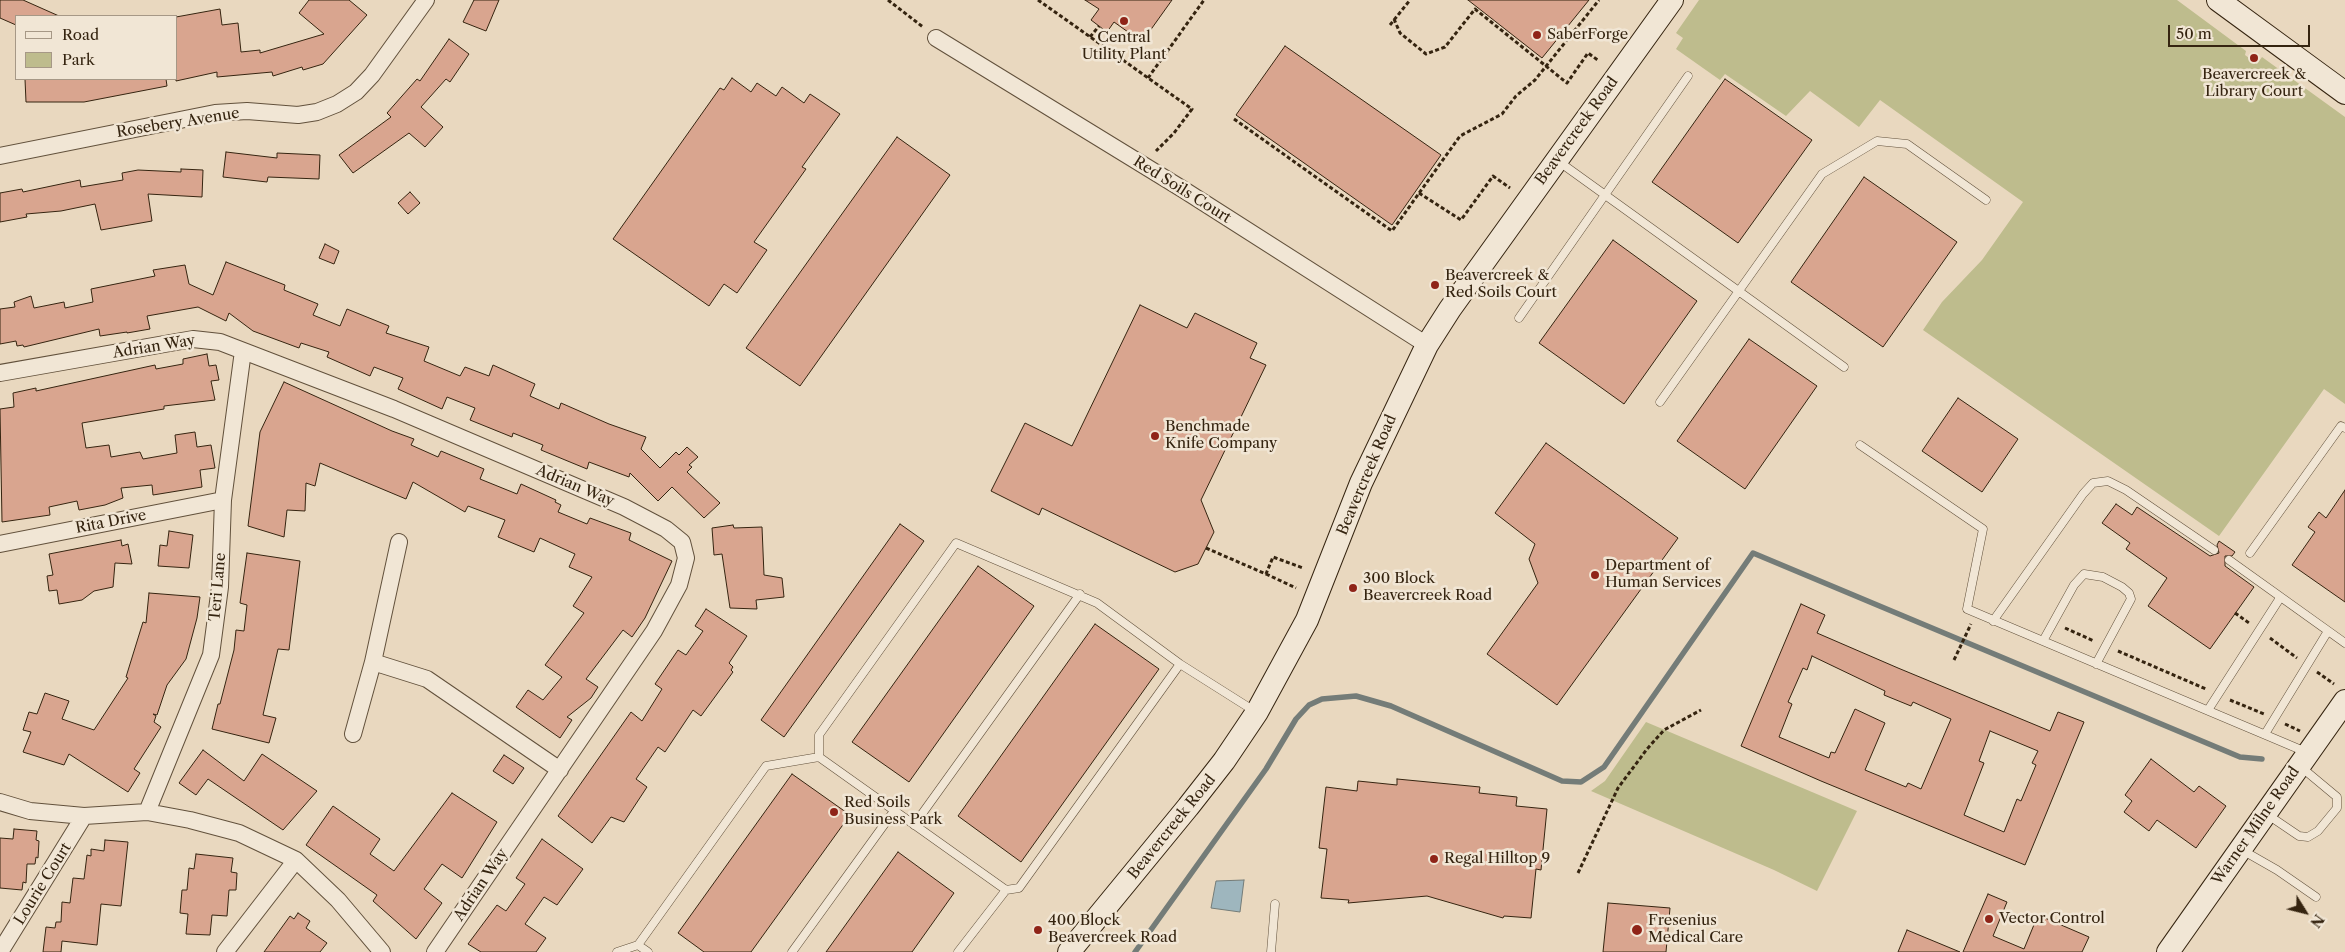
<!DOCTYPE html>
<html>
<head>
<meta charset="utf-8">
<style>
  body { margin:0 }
  #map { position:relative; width:2345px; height:952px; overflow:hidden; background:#e9d8bf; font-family:"Libre Caslon Text",serif }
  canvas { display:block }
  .legend { position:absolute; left:15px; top:15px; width:162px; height:65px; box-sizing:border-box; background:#f1e6d5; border:1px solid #a69886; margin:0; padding:6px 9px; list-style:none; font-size:15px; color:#352410 }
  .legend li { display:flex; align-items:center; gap:10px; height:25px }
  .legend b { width:25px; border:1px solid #a69886 }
  .north { position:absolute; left:2280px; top:887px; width:50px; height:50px; -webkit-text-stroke:4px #f1e6d5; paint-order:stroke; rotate:126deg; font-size:14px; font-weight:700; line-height:20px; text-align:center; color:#352410 }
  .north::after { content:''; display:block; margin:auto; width:18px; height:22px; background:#352410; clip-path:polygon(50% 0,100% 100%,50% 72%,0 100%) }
  .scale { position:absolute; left:2168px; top:25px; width:142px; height:22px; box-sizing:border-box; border:2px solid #352410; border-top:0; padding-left:6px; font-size:15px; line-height:18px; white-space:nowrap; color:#352410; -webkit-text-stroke:4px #f1e6d5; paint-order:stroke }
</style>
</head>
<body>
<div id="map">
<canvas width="2345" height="952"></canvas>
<ul class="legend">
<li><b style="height:6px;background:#f1e6d5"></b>Road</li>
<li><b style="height:14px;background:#bebc8d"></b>Park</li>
</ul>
<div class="north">N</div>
<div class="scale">50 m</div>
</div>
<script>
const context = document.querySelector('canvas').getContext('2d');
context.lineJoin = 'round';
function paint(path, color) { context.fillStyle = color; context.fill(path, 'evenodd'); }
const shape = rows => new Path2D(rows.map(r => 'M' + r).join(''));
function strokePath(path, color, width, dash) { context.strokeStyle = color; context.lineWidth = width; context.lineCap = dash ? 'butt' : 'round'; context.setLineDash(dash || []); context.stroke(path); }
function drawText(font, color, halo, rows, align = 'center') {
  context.font = font + ' "Libre Caslon Text",serif'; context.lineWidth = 5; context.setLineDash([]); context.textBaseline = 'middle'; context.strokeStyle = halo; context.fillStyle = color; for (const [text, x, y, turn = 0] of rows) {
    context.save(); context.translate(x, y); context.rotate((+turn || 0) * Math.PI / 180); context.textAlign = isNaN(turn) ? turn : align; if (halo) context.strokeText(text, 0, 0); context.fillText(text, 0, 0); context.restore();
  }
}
const green = shape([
  [1699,0,2177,0,2246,51,2245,55,2257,64,2262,57,2345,117,2345,404,2324,389,2219,536,1923,330,1942,302,1982,260,2023,202,1880,100,1859,127,1810,91,1786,116,1725,74,1720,80,1676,49,1683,38,1676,33],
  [1646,722,1857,811,1817,891,1774,870,1591,791,1605,781]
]);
const water = shape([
  [1244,880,1240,912,1211,908,1216,881,1244,880]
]);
const stream = shape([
  [1135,952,1266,769,1296,719,1309,705,1322,699,1356,696,1391,706,1562,781,1581,782,1604,767,1753,553,2240,757,2262,759]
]);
const building = shape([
  [0,0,23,0,59,16,16,16,16,25,0,18,0,0],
  [309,0,349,0,367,15,323,64,303,70,302,67,273,76,272,72,217,77,217,72,176,81,176,17,220,9,222,25,238,23,241,52,260,50,260,53,324,34,299,13,309,0],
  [474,0,499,0,486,31,463,22,474,0],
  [1085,0,1172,0,1142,42,1114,22,1107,32,1091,20,1099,9,1085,0],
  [1468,0,1589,0,1542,58,1468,0],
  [449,39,469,54,450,82,446,79,421,107,443,127,425,147,409,133,353,173,339,155,391,117,387,113,417,79,420,81,449,39],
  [1285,46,1441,155,1392,225,1236,115,1285,46],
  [732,78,751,92,757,83,776,96,782,87,804,103,810,94,840,114,802,167,806,169,754,242,767,250,737,293,724,284,709,306,613,239,720,88,724,90,732,78],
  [25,79,166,79,167,86,84,102,26,102,25,79],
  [1725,79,1812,140,1738,243,1652,182,1725,79],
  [897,137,950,175,800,386,746,348,897,137],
  [226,152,277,158,277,153,320,155,319,179,268,177,267,182,223,177,226,152],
  [181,169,203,170,202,197,148,194,152,221,101,230,95,204,61,211,26,214,27,217,0,222,0,193,22,189,23,192,80,180,81,187,123,180,122,173,138,170,181,172,181,169],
  [1864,177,1957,242,1883,347,1791,282,1864,177],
  [410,192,420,203,408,214,398,203,410,192],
  [1613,240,1697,301,1624,404,1539,343,1613,240],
  [325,244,339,251,334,264,319,258,325,244],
  [226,262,285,285,284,290,318,304,313,315,340,326,347,309,389,326,386,333,429,347,424,361,460,376,465,367,489,376,493,365,535,384,530,396,559,409,561,403,609,424,646,437,641,449,660,468,676,452,679,455,687,447,698,457,689,465,692,467,687,472,720,503,704,518,672,487,658,501,630,473,629,477,589,462,587,469,570,462,541,450,543,445,513,433,512,437,470,420,475,408,447,397,442,409,398,389,403,378,374,367,370,376,327,357,329,352,301,343,299,348,253,331,229,313,226,321,198,307,147,316,150,329,127,333,127,332,100,336,99,329,24,347,23,345,17,346,16,341,0,344,0,309,15,307,14,302,31,296,34,308,64,302,65,308,93,302,91,289,155,276,153,270,185,265,189,284,213,295,226,262],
  [1140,305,1187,328,1195,313,1257,343,1250,358,1266,365,1201,500,1214,532,1198,564,1175,572,1042,508,1039,515,991,491,1025,423,1072,446,1140,305],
  [1749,339,1817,386,1745,489,1677,441,1749,339],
  [207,354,209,366,216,365,219,380,211,381,215,400,164,406,164,409,82,423,86,448,109,445,111,457,140,452,143,459,177,453,175,435,195,432,197,447,211,445,215,468,200,470,202,487,153,495,152,485,121,488,123,498,105,505,79,510,77,501,49,507,50,515,2,522,0,409,14,407,13,393,36,388,36,391,155,365,156,369,183,364,183,359,207,354],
  [284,382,392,431,414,439,411,445,438,457,441,451,484,469,480,479,517,494,521,484,556,500,555,502,561,505,558,512,587,524,590,518,631,533,629,540,672,561,645,618,632,637,623,630,586,679,598,687,591,698,567,717,572,720,560,738,516,707,528,690,543,700,562,677,545,665,584,613,573,606,592,577,569,567,575,554,540,538,534,552,498,537,505,520,468,506,465,512,413,482,406,499,320,463,315,486,306,483,305,511,287,510,284,537,248,526,260,432,284,382],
  [1958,398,2018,439,1982,492,1922,451,1958,398],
  [1546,443,1678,538,1557,705,1487,654,1538,583,1529,559,1535,544,1495,513,1546,443],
  [2345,490,2345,602,2292,565,2315,532,2308,527,2319,512,2326,518,2345,490],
  [2116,504,2132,515,2137,507,2210,556,2219,553,2217,545,2219,541,2235,552,2232,556,2225,556,2225,566,2254,587,2210,649,2148,606,2167,578,2126,549,2130,543,2102,523,2116,504],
  [900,524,924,541,784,737,761,720,900,524],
  [733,525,734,528,762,527,764,575,782,578,784,597,756,600,757,609,730,608,722,554,714,555,712,528,733,525],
  [169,531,193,535,189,568,158,566,160,545,167,546,169,531],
  [121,540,122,546,128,544,132,564,115,563,113,587,94,591,82,600,59,604,57,590,49,591,47,576,53,575,49,554,121,540],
  [247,553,300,561,289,650,278,649,263,715,276,718,269,743,212,729,218,704,220,704,234,650,236,630,244,631,247,605,240,603,247,553],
  [978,566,1034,606,909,782,852,742,978,566],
  [149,593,200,597,197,618,186,659,167,685,157,715,153,714,156,716,154,722,161,727,134,769,140,773,128,792,69,754,64,765,23,752,31,732,23,730,29,712,37,714,45,693,69,701,62,719,94,730,128,678,126,677,143,622,146,623,149,593],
  [1801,604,1825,615,1817,633,1898,668,2050,731,2058,712,2084,722,2025,865,1821,781,1741,746,1801,604],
  [1812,656,1885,691,1884,695,1911,706,1913,702,1951,719,1921,789,1908,783,1906,787,1865,770,1885,723,1855,709,1835,753,1831,752,1829,758,1779,737,1792,704,1788,702,1803,668,1807,670,1812,656],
  [1990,731,2038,751,2032,763,2036,765,2021,801,2017,799,2004,832,1964,815,1984,763,1979,761,1990,731],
  [706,609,747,636,729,663,733,667,731,670,733,672,701,716,693,710,665,752,658,747,636,779,647,787,624,822,611,817,592,843,558,816,631,712,642,721,662,689,655,684,678,650,686,655,703,631,695,626,706,609],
  [1095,624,1159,669,1021,862,958,816,1095,624],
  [203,750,244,781,262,754,317,791,283,830,208,779,196,795,179,783,203,750],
  [504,755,524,768,513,784,493,771,504,755],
  [2151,759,2194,792,2199,786,2226,806,2196,848,2157,820,2149,831,2124,812,2132,801,2125,795,2151,759],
  [792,774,850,815,751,952,704,952,678,933,792,774],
  [1397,779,1480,787,1479,793,1517,797,1516,806,1547,809,1541,870,1536,869,1531,918,1504,916,1503,918,1427,896,1348,903,1349,900,1321,898,1327,849,1319,848,1326,787,1357,791,1358,781,1397,785,1397,779],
  [452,793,497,822,462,878,442,864,424,889,442,903,416,939,373,901,377,895,306,845,333,806,380,839,370,854,394,871,452,793],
  [14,829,37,831,36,840,39,841,38,858,36,857,35,864,27,864,26,883,23,882,22,890,0,888,0,838,13,839,14,829],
  [542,839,583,869,557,905,544,897,525,924,546,938,536,952,481,952,468,944,497,905,506,911,525,884,516,878,542,839],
  [105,840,128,842,121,906,101,904,97,945,62,941,61,952,43,952,46,927,55,928,56,922,61,922,62,902,70,903,73,878,84,879,87,855,91,856,91,849,104,851,105,840],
  [898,852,954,893,912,952,826,952,898,852],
  [196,854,233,858,231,872,237,873,236,890,229,890,227,916,212,915,210,935,186,934,188,914,180,913,182,890,187,890,189,868,194,869,196,854],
  [1988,894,2007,902,1993,936,2024,949,2038,915,2089,937,2082,952,1963,952,1988,894],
  [1608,903,1670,908,1666,952,1603,952,1608,903],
  [298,913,310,921,306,928,327,943,320,952,264,952,290,916,294,919,298,913],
  [1907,930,1960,952,1898,952,1907,930]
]);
const path = shape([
  [888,0,923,27],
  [1038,0,1192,109,1174,133,1156,151],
  [1394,19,1400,33,1426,54,1445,47,1475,9,1567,83,1588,53,1599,61],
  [1390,25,1410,0],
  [1090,37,1099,26],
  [1148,78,1204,0],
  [1234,119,1392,231,1460,136,1502,114,1516,96,1535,80,1599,0],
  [1419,193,1461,220,1493,176,1510,188],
  [1206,548,1266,574,1273,557,1303,568],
  [1266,574,1296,588],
  [2235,613,2249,623],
  [2065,628,2094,641],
  [2270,638,2297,658],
  [2118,651,2206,689],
  [1954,660,1971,624],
  [2317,672,2334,684],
  [2230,700,2264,714],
  [2285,724,2300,731],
  [1578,873,1618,788,1647,749,1664,730,1701,710]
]);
const lane = shape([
  [1558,161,1844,367],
  [1519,318,1688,76],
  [1660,402,1822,174,1877,141,1907,144,1986,200],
  [1860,445,1983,529,1967,609,2306,752],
  [2250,553,2341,426,2345,428],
  [2229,560,2345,643],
  [1993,621,2083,494,2093,483,2108,481,2126,490,2214,550],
  [2043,641,2074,585,2084,574,2103,577,2122,587,2129,593,2131,599,2096,664],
  [2208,710,2280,598],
  [2265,734,2328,631],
  [819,757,819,735,956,543,1097,603,1180,664,1256,712],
  [2268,815,2299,836,2308,837,2318,831,2337,808,2337,797,2301,767],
  [914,825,1080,594],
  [2242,850,2277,870,2316,897],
  [638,945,648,952],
  [617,952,638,945,766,766,819,757,1006,890,1019,888,1180,664],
  [792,952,894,811],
  [958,952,1006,890],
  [1271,952,1275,904]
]);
const street = shape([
  [936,38,1184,190,1427,345],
  [0,156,215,113,247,111,298,115,317,112,337,104,356,92,372,75,426,0],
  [0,373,193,339,220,342,394,409,624,507,666,529,682,542,686,558,679,585,654,631,435,952],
  [0,544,223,500],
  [373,662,399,542],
  [353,734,373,662,427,679,560,770],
  [0,802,30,811,84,816,147,812,190,820,239,833,296,860,338,900,382,952],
  [147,812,211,655,220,587,223,500,243,351],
  [0,952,84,816],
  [225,952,296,860]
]);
const secondary = shape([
  [2218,0,2345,93],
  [1069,952,1188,807,1224,761,1257,712,1307,620,1361,483,1427,345,1450,309,1672,0],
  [2168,952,2345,701]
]);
const markers = [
  [1124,21,5,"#8f2418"],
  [1537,35,5,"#8f2418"],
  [2254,58,5,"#8f2418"],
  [1435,285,5,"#8f2418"],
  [1155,436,5,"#8f2418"],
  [1595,575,5,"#8f2418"],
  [1353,588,5,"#8f2418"],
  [834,812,5,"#8f2418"],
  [1434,859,5,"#8f2418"],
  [1989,919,5,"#8f2418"],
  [1038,930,5,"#8f2418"],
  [1637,930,6,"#8f2418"]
];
const poiNames = [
  ["SaberForge",1547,35],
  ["Central",1124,38,"center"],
  ["Utility Plant",1124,55,"center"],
  ["Beavercreek &",2254,75,"center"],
  ["Library Court",2254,92,"center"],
  ["Beavercreek &",1445,276],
  ["Red Soils Court",1445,293],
  ["Benchmade",1165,427],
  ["Knife Company",1165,444],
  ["Department of",1605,566],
  ["Human Services",1605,583],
  ["300 Block",1363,579],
  ["Beavercreek Road",1363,596],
  ["Red Soils",844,803],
  ["Business Park",844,820],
  ["Regal Hilltop 9",1444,859],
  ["Vector Control",1999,919],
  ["400 Block",1048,921],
  ["Beavercreek Road",1048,938],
  ["Fresenius",1648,921],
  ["Medical Care",1648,938]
];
const streetNames = [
  ["Rosebery Avenue",178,123,-9],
  ["Beavercreek Road",1577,131,-54],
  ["Red Soils Court",1182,190,32],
  ["Adrian Way",154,347,-9],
  ["Beavercreek Road",1367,475,-67],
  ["Adrian Way",575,486,23],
  ["Rita Drive",111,522,-11],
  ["Teri Lane",218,587,-85],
  ["Warner Milne Road",2256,826,-55],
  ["Beavercreek Road",1172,827,-51],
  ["Lourie Court",43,884,-58],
  ["Adrian Way",481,885,-56]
];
paint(green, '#bebc8d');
paint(water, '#9eb6be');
strokePath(water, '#747c78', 1);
strokePath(stream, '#747c78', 5.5);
paint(building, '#d9a58f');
strokePath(building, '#352410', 1);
strokePath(lane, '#62513c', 9);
strokePath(street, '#62513c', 18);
strokePath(secondary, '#352410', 24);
strokePath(path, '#352410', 3, [4, 2.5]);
strokePath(lane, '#f1e6d5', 8);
strokePath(street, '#f1e6d5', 16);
strokePath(secondary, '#f1e6d5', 22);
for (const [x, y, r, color] of markers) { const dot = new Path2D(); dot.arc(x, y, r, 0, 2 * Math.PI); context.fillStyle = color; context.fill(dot); strokePath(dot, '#f1e6d5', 2); }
drawText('15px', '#352410', '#f1e6d5', poiNames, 'left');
drawText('15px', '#352410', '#f1e6d5', streetNames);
</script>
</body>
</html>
